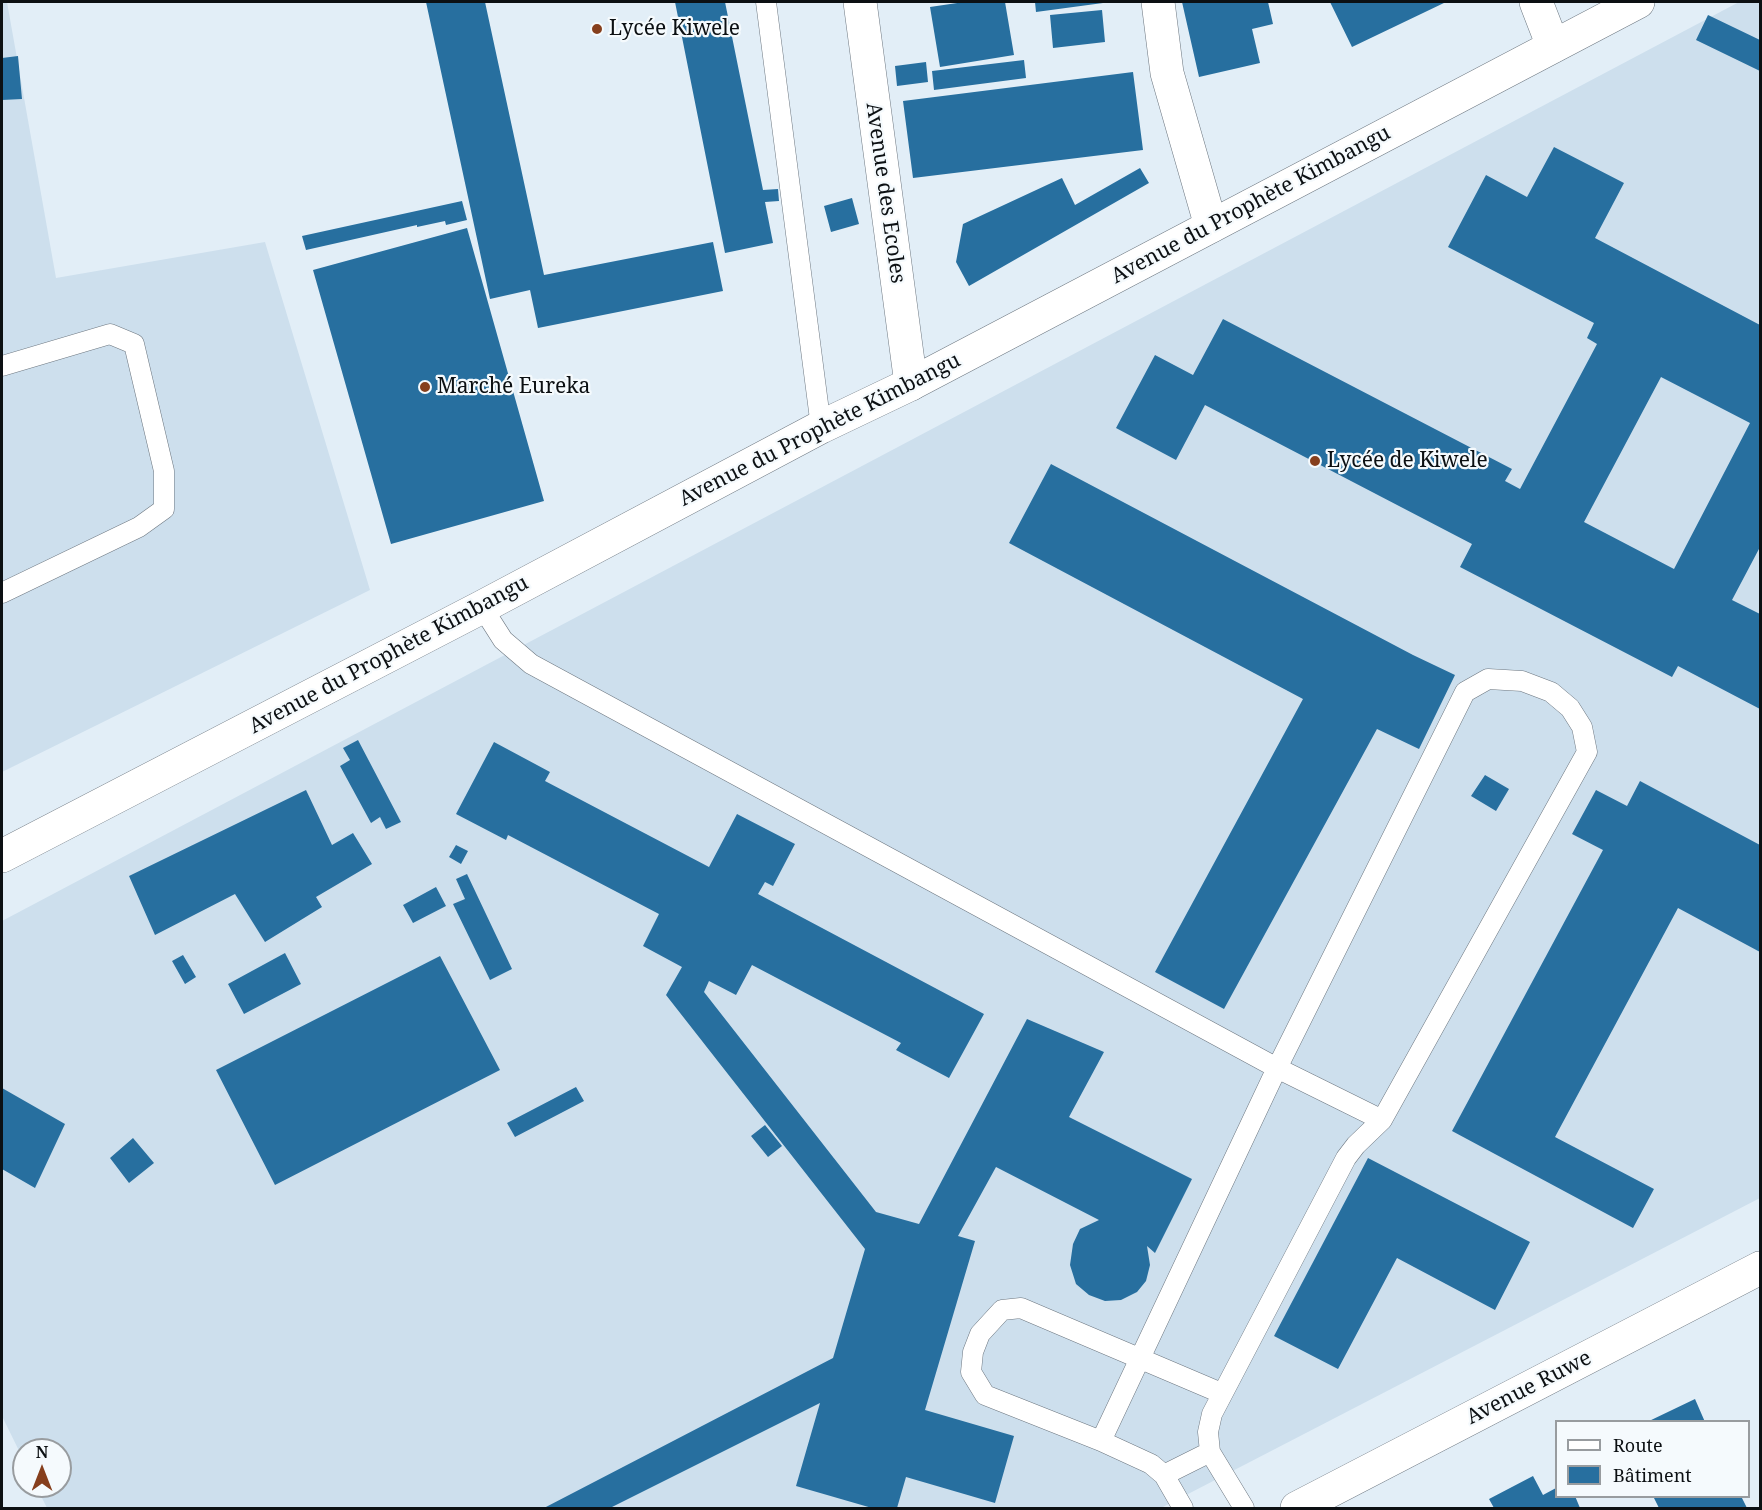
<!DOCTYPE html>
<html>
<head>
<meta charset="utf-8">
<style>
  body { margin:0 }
  #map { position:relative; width:1762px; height:1510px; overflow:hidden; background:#e2eef7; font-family:"Noto Serif",serif }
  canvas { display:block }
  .frame { position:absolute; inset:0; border:3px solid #0c1013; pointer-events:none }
  .legend { position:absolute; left:1555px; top:1420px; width:195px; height:78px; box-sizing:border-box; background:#f5fafd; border:2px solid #989c9f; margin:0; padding:8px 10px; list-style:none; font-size:18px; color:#0c1013 }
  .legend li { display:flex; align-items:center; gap:12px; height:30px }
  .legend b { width:30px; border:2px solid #989c9f }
  .north { position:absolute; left:12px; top:1438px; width:60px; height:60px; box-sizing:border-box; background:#f5fafd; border:2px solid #989c9f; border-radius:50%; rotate:0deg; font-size:16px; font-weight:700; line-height:24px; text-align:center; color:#0c1013 }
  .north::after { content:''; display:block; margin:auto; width:21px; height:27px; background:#863f1d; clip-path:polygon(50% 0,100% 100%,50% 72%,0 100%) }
</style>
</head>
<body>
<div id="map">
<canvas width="1762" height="1510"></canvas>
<div class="frame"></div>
<ul class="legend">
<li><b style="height:8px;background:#fff"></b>Route</li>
<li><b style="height:16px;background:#276f9f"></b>Bâtiment</li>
</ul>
<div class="north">N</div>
</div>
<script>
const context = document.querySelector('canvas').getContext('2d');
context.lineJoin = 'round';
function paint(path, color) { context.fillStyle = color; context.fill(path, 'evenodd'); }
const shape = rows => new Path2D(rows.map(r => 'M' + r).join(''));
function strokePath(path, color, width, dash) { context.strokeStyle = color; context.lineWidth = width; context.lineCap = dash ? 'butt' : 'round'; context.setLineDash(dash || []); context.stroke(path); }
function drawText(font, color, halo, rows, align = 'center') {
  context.font = font + ' "Noto Serif",serif'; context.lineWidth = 4.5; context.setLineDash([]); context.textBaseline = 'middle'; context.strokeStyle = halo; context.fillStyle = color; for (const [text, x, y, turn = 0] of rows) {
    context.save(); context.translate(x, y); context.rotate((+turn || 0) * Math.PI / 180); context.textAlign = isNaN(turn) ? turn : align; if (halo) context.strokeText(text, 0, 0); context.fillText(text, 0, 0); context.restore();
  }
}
const built = shape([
  [2,2,7,2,56,278,265,242,370,590,2,772],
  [1739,2,1760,2,1760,1198,1161,1508,47,1508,36,1486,60,1486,60,1450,24,1450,24,1461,2,1416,2,921]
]);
const building = shape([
  [426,2,485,2,544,275,713,242,723,291,538,328,530,290,490,299],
  [675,2,725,2,763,190,778,189,779,201,765,202,773,243,725,253],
  [964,2,1005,2,1014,55,940,67,930,7],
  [1035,2,1103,2,1103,3,1036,12],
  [1182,2,1268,2,1273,24,1252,29,1260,63,1199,77],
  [1330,2,1446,2,1352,47],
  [1102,10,1105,42,1053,48,1050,15],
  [1708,15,1760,40,1760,71,1696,40],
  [18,56,22,99,2,100,2,58],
  [1024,60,1026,78,934,90,932,71],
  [926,62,928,82,897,86,895,66],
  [1133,72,1143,150,913,178,903,101],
  [1554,147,1624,183,1595,238,1760,325,1760,547,1732,600,1760,614,1760,709,1678,666,1672,677,1460,567,1472,544,1205,405,1176,460,1116,428,1155,355,1193,375,1223,319,1512,469,1505,481,1520,489,1597,344,1587,338,1594,323,1448,247,1486,175,1527,197],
  [1661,377,1750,423,1674,569,1584,522],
  [1140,168,1149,183,969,286,956,262,963,224,1062,178,1075,205],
  [852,198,859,224,831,232,824,206],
  [462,201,467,220,446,225,445,221,417,227,417,225,306,250,302,236],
  [467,228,544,501,391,544,313,270],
  [1051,464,1413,655,1455,675,1419,749,1377,729,1224,1009,1155,972,1303,699,1009,543],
  [358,740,401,822,386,829,380,817,371,823,340,766,350,760,343,748],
  [494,742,550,772,545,781,709,867,737,814,795,844,773,886,765,882,758,894,984,1014,949,1078,896,1050,901,1043,752,965,736,995,709,981,704,992,876,1212,919,1224,1027,1019,1104,1052,1069,1117,1192,1179,1155,1253,1147,1246,1150,1265,1146,1281,1137,1292,1121,1300,1105,1301,1089,1295,1076,1284,1070,1265,1073,1244,1080,1229,1099,1220,996,1167,958,1236,975,1241,925,1410,1014,1436,995,1503,906,1477,897,1508,872,1508,796,1486,820,1403,610,1508,544,1508,833,1358,865,1249,666,995,682,967,643,946,659,914,508,835,506,840,456,814],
  [1485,775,1509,789,1496,811,1471,796],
  [1640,781,1760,845,1760,952,1678,908,1555,1137,1654,1189,1633,1228,1452,1131,1603,850,1572,834,1596,790,1627,806],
  [306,790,332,845,353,833,372,864,316,897,322,907,265,942,235,894,155,935,129,876],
  [456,845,468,851,461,864,449,857],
  [467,874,512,969,490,980,453,904,465,899,456,879],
  [436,887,446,906,413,923,403,905],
  [285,953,301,984,244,1014,228,984],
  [183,955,196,977,185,984,172,961],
  [440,956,500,1070,275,1185,216,1070],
  [576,1087,584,1101,515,1137,507,1123],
  [2,1088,65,1124,35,1188,2,1169],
  [765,1125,782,1146,768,1157,751,1136],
  [133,1138,154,1163,129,1183,110,1158],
  [1368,1158,1530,1242,1495,1310,1397,1258,1338,1369,1274,1336],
  [1695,1399,1705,1422,1647,1422],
  [1533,1476,1543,1495,1556,1488,1556,1496,1575,1496,1580,1508,1494,1508,1489,1499],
  [1653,1496,1741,1496,1747,1508,1659,1508]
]);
const lane = shape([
  [766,2,821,427],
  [2,366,110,334,134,344,164,471,164,509,139,527,2,593],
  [482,607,503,640,531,664,1277,1068,1382,1120],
  [1101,1441,1277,1068,1465,692,1488,679,1522,681,1551,692,1570,708,1582,727,1587,752,1382,1120,1356,1145,1346,1158,1212,1414,1208,1432,1210,1452,1244,1508],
  [1164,1475,1210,1452],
  [1183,1508,1164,1475,1151,1464,1101,1441,985,1395,971,1372,973,1352,980,1334,1002,1310,1021,1308,1221,1393]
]);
const street = shape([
  [860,2,911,384],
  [1158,2,1167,73,1211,226],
  [1536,2,1553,46]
]);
const secondary = shape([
  [2,856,482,607,821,427,911,384,1638,2],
  [1297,1508,1760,1268]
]);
const markers = [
  [597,29,6,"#863f1d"],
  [425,387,6,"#863f1d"],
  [1315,461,6,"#863f1d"]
];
const poiNames = [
  ["Lycée Kiwele",609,29],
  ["Marché Eureka",437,387],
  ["Lycée de Kiwele",1327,461]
];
const streetNames = [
  ["Avenue des Ecoles",885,193,82],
  ["Avenue du Prophète Kimbangu",1251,205,-28],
  ["Avenue du Prophète Kimbangu",820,430,-27],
  ["Avenue du Prophète Kimbangu",389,655,-28],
  ["Avenue Ruwe",1529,1388,-27]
];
paint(built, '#cddfed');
paint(building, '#276f9f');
strokePath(lane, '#6d7780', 21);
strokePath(street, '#6d7780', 34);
strokePath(secondary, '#6d7780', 34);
strokePath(lane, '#fff', 20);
strokePath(street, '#fff', 33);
strokePath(secondary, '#fff', 33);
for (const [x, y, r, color] of markers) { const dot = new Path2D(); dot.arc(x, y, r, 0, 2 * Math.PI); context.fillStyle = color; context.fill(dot); strokePath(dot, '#f5fafd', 2); }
drawText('21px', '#0c1013', '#f5fafd', poiNames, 'left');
drawText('21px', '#0c1013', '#f5fafd', streetNames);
</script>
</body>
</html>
